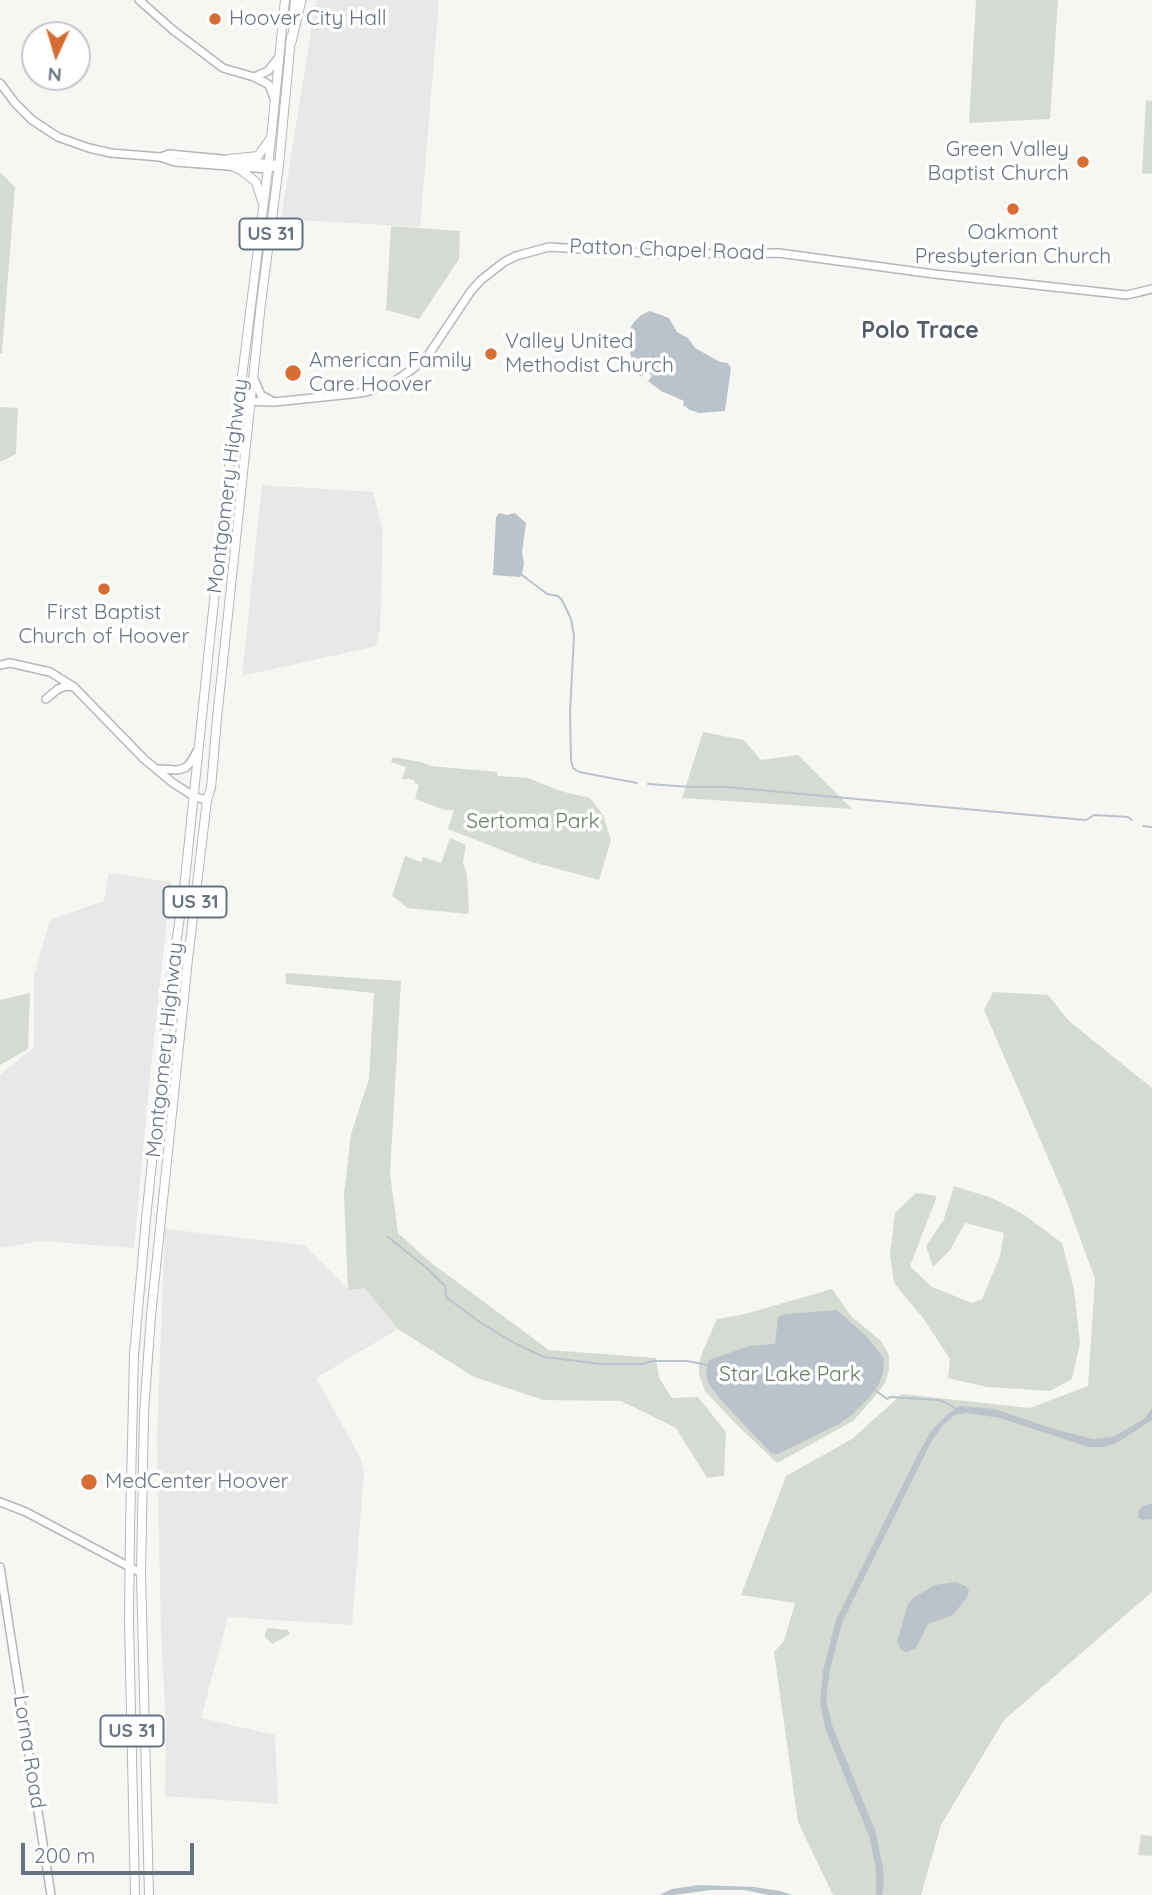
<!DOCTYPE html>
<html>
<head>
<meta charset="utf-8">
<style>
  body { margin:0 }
  #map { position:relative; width:1152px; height:1895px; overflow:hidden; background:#f6f6f3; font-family:Quicksand,sans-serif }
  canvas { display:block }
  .north { position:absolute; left:21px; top:21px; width:70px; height:70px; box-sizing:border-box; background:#fff; border:2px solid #c3c7cd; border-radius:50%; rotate:184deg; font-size:19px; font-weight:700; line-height:28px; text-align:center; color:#687382 }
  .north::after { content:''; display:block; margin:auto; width:24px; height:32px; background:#d76d33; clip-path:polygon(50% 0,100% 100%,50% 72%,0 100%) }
  .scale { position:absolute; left:21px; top:1843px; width:173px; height:32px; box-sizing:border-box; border:4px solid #687382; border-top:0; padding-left:9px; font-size:21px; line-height:24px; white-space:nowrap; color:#687382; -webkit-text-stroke:5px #fff; paint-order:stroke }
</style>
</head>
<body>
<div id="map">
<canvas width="1152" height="1895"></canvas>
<div class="north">N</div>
<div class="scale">200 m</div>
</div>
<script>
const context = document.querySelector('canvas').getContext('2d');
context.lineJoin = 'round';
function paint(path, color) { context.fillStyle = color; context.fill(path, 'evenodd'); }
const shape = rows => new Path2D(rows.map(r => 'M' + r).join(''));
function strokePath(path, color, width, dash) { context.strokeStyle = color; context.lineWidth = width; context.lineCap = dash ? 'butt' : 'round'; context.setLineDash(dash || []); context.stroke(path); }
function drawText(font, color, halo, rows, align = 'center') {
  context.font = font + ' Quicksand,sans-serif'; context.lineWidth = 7; context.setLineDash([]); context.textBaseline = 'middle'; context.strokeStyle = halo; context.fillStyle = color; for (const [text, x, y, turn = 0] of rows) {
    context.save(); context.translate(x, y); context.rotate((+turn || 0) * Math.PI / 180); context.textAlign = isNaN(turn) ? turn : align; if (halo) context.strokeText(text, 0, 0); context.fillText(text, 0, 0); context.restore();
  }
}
const built = shape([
  [316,0,439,0,420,227,281,219],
  [262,485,373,492,383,531,380,629,376,646,242,676],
  [109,873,171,882,149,1085,134,1248,42,1241,0,1248,0,1075,34,1047,34,976,50,920,104,901],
  [165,1229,304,1245,348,1289,365,1288,398,1329,316,1378,360,1457,364,1472,352,1625,228,1617,201,1718,275,1735,278,1804,165,1796,166,1724,161,1634,157,1435]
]);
const green = shape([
  [976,0,1058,0,1050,119,969,123],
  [1146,100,1152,101,1152,174,1142,173],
  [0,172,15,187,2,353,0,353],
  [391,226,460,231,459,259,419,319,386,310],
  [0,407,18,408,16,454,0,462],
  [703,732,744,740,761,760,798,755,852,809,682,798],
  [393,757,421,762,431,766,497,772,498,776,528,778,560,791,590,798,603,815,611,840,599,880,532,862,448,829,454,810,445,810,415,799,419,785,414,783,415,781,408,778,406,780,402,779,406,767,391,762],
  [450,838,466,845,463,862,467,875,469,910,468,914,408,908,392,896,405,856,421,862,423,857,441,863],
  [285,973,401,981,390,1174,398,1233,430,1262,549,1350,656,1358,659,1378,672,1398,698,1397,726,1432,724,1476,707,1478,676,1428,621,1401,543,1400,474,1377,398,1329,365,1288,348,1290,344,1195,351,1134,369,1079,374,993,286,984],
  [993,992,1048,995,1069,1021,1152,1088,1152,1592,1004,1720,941,1825,921,1895,833,1895,798,1822,774,1652,784,1641,795,1603,741,1595,786,1476,852,1439,902,1394,1030,1408,1088,1386,1095,1279,1065,1197,984,1010],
  [30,993,28,1049,0,1065,0,1000],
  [954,1186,992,1198,1023,1214,1062,1243,1074,1289,1080,1343,1072,1379,1050,1391,987,1387,948,1378,950,1359,923,1318,894,1283,890,1255,895,1213,916,1193,937,1196,910,1266,932,1287,972,1303,982,1299,1000,1256,1004,1233,965,1223,950,1250,933,1267,926,1246,944,1219],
  [832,1289,851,1316,881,1341,889,1355,889,1370,885,1383,873,1399,853,1421,777,1463,736,1424,705,1391,699,1375,699,1364,702,1353,717,1319,745,1314],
  [268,1628,288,1630,290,1634,272,1644,265,1637,265,1633],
  [1141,1835,1152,1836,1152,1856,1138,1855]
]);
const water = shape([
  [650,311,669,318,677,332,688,338,695,348,720,362,728,363,731,368,725,411,699,413,690,410,683,405,684,401,661,391,648,381,652,376,649,373,646,372,640,377,631,356,627,341,629,330,634,322,641,315],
  [499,513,507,515,515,513,526,523,522,552,524,563,522,575,520,577,493,575,496,517],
  [837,1310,868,1338,884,1359,883,1372,879,1384,870,1397,851,1416,837,1425,790,1448,777,1454,771,1453,720,1399,708,1383,706,1372,709,1360,749,1346,775,1344,778,1317,785,1314],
  [960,1406,995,1409,1054,1429,1093,1439,1113,1437,1144,1419,1152,1408,1152,1420,1117,1443,1103,1447,1088,1447,1000,1418,967,1413,955,1415,943,1425,931,1442,842,1623,830,1670,826,1699,832,1725,876,1833,883,1868,884,1883,882,1895,876,1895,876,1868,869,1836,825,1728,820,1702,823,1671,836,1620,915,1460,931,1431,949,1413],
  [1152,1503,1152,1519,1142,1520,1138,1518,1139,1510,1143,1506],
  [956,1582,966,1586,969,1590,967,1597,953,1615,928,1624,916,1648,907,1652,901,1650,897,1642,908,1604,913,1598,935,1585],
  [700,1885,754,1887,780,1891,792,1895,769,1895,744,1890,711,1890,674,1895,659,1895,672,1889]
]);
const stream = shape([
  [522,575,547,594,558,596,562,600,571,619,574,636,570,712,571,760,573,768,579,772,637,783],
  [648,784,691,787,726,787,1074,819,1086,820,1094,815,1128,817,1132,820],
  [1143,826,1152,827],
  [388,1237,428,1269,445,1286,446,1297,481,1323,516,1344,544,1357,602,1364,642,1364,652,1361,687,1361,708,1365],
  [875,1390,887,1399,890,1397,939,1400,947,1403,955,1408]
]);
const secondary = shape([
  [139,0,173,30,223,68,254,77,266,83,269,85,274,98],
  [254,77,268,71,279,57],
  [0,83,15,103,32,120,58,137,89,148,111,153,160,157,175,162,268,169,279,165],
  [161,157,169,154,274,164],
  [254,379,261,395,274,402],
  [239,401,274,402,352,394,366,392,392,383,414,368,429,354,471,291,481,280,504,262,516,256,549,247,663,254,779,253,934,274,1127,295,1152,289],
  [0,665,10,663,50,672,74,687,144,759,173,783,195,797,207,800],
  [46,699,58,689,66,686,74,687],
  [159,769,177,770,185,768,191,762,197,751],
  [0,1502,26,1512,141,1573],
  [0,1567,51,1895]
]);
const primary = shape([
  [293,21,295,0],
  [229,159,258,156,270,139],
  [232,166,242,171,256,182,262,201],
  [135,1895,129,1621,130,1529,134,1355,146,1219,171,978,184,889,225,495,239,401,268,169,285,0],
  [149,1895,141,1573,144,1413,151,1315,188,959,207,800,211,788,217,718,261,303,279,165,291,37]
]);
const highway = shape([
  [291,42,301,0]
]);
const markers = [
  [215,19,7,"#d76d33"],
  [1083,162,7,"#d76d33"],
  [1013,209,7,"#d76d33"],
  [491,354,7,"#d76d33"],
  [293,373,9,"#d76d33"],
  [104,589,7,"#d76d33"],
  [89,1482,9,"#d76d33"]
];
const shields = [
  [271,234,63],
  [195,902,63],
  [132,1731,63]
];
const shieldNames = [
  ["US 31",271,234],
  ["US 31",195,902],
  ["US 31",132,1731]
];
const poiNames = [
  ["Hoover City Hall",229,19],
  ["Green Valley",1069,150,"right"],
  ["Baptist Church",1069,174,"right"],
  ["Oakmont",1013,233,"center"],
  ["Presbyterian Church",1013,257,"center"],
  ["Valley United",505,342],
  ["Methodist Church",505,366],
  ["American Family",309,361],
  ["Care Hoover",309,385],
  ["First Baptist",104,613,"center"],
  ["Church of Hoover",104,637,"center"],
  ["MedCenter Hoover",105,1482]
];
const streetNames = [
  ["Patton Chapel Road",667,250,2],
  ["Montgomery Highway",228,486,-83],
  ["Montgomery Highway",165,1050,-84],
  ["Lorna Road",29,1752,81]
];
const parkNames = [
  ["Sertoma Park",533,822],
  ["Star Lake Park",790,1375]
];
const neighbourhoodNames = [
  ["Polo Trace",920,331]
];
paint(built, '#e7e8e7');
paint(green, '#d5dbd3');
paint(water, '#bac3c9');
strokePath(stream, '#bac3c9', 2);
strokePath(secondary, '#b3b6bb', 10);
strokePath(primary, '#b4b7bb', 10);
strokePath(highway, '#b3b6b9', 11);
strokePath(secondary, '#fff', 7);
strokePath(primary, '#fff', 8);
strokePath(highway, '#fff', 9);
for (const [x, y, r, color] of markers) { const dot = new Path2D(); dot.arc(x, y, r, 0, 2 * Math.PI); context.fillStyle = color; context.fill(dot); strokePath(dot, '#fff', 2.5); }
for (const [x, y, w] of shields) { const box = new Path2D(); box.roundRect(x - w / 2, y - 15.5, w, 31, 5); context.fillStyle = '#fff'; context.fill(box); strokePath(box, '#687382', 2); }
drawText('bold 19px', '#687382', null, shieldNames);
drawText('21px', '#687382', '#fff', poiNames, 'left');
drawText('21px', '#687382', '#fff', streetNames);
drawText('21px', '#687a66', '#fff', parkNames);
drawText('bold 23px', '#555d68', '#fff', neighbourhoodNames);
</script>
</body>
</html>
